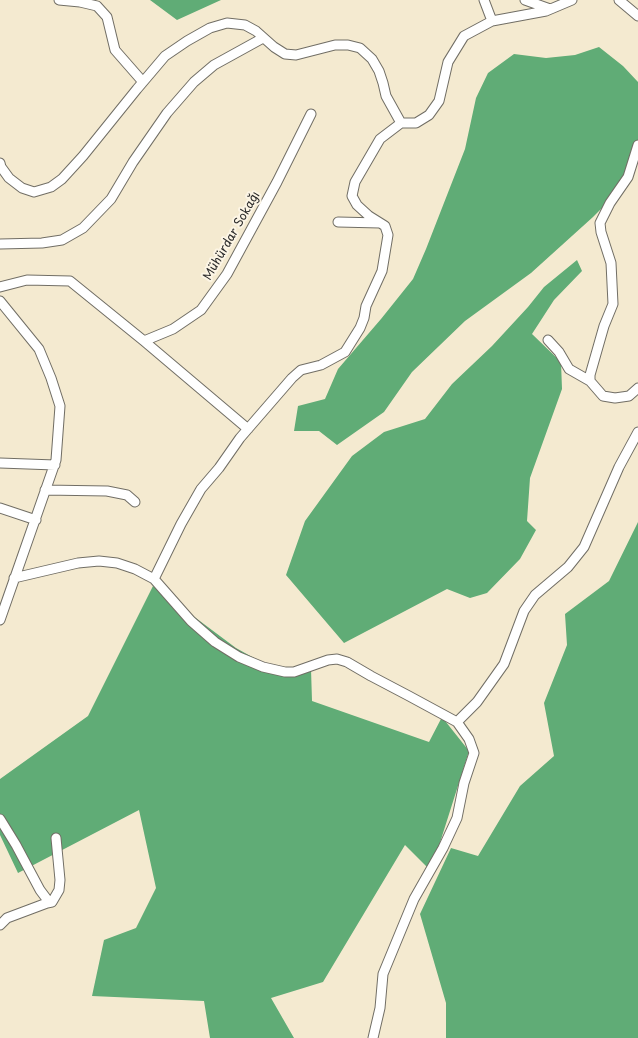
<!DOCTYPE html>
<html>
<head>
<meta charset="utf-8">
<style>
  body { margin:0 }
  canvas { display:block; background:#f4ead0 }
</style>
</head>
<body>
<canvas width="638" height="1038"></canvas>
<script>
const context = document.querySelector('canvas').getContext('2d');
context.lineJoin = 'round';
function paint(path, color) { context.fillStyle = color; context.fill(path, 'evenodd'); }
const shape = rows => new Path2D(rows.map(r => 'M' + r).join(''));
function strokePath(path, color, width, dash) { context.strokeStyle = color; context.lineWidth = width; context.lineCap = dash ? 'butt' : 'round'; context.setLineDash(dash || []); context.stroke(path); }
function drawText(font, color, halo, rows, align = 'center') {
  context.font = font + ' "Playpen Sans",sans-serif'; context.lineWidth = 4; context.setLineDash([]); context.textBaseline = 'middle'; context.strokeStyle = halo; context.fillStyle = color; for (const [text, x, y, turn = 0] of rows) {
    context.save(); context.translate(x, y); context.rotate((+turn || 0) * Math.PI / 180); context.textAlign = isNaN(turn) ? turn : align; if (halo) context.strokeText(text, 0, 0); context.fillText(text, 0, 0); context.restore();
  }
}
const forest = shape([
  [150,0,221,0,177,20],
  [599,47,623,66,638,82,638,157,622,188,593,217,531,273,465,321,412,372,384,412,337,445,319,431,294,431,298,406,325,399,338,369,381,319,413,279,426,249,465,149,476,98,488,73,514,54,546,58,575,55],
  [577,260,582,271,554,300,532,334,561,362,562,389,530,478,527,521,536,530,520,559,487,593,470,598,447,589,344,643,286,575,305,521,352,456,384,432,425,419,452,384,492,346,528,307,544,287],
  [638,522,638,1038,446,1038,446,1003,420,914,451,848,478,856,520,786,554,756,544,703,567,645,565,614,609,581],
  [153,586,236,648,281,673,311,669,312,701,429,742,442,717,469,751,431,871,405,845,323,982,271,998,294,1038,210,1038,204,1001,92,996,104,940,136,928,156,888,139,810,18,873,0,835,0,779,88,716]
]);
const minor = shape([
  [59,0,80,2,97,6,107,17,115,50,143,82],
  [484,0,492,21],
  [525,0,550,9],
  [619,0,638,16],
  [638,145,628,177,610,203,600,223,601,232,611,263,613,304,604,326,590,375,590,381,603,396,615,398,629,396,638,388],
  [0,163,1,167,9,178,22,188,34,192,51,187,62,179,83,156,137,89,165,56,187,41,210,28,227,23,245,25,256,31,274,47,285,54,296,55,335,45,348,45,360,48,372,59,379,71,383,83,386,96,401,123,416,123,429,115,439,101,448,62,464,36,492,21,546,11,572,0],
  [338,222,380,223],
  [0,244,42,243,62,240,83,228,111,199,133,162,167,113,194,82,214,65,263,38],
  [0,287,27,280,70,281,144,341,248,429],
  [0,301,39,349,51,378,60,406,56,460,0,620],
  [548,340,559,352,569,369,590,381],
  [144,341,173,329,201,310,227,274,277,182,311,114],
  [0,463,55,465],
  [45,490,107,491,127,495,135,502],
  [0,508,36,520],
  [14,578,78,563,99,561,117,563,135,569,154,579,191,621,215,642,239,657,263,667,285,672,294,672,328,660,337,659,347,662,371,676,409,696,457,722,469,739,474,753,464,783,457,818,443,848,414,899,383,974,380,1008,373,1038],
  [154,579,181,524,201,489,219,468,240,438,292,378,301,370,321,365,345,352,360,328,364,318,366,306,382,271,388,235,385,226,369,216,357,205,352,196,355,182,380,139,401,123],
  [457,722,477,702,504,664,524,611,535,595,568,567,584,547,619,467,638,432],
  [0,819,16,845,40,890,46,898,47,903,7,918,0,925],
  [47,903,52,902,59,890,60,880,56,838]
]);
const streetNames = [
  ["Mühürdar Sokağı",232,236,-60]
];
paint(forest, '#60ac76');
strokePath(minor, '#716e65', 11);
strokePath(minor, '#fff', 9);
drawText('12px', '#2b2b2b', '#fcf5e5', streetNames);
</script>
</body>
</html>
